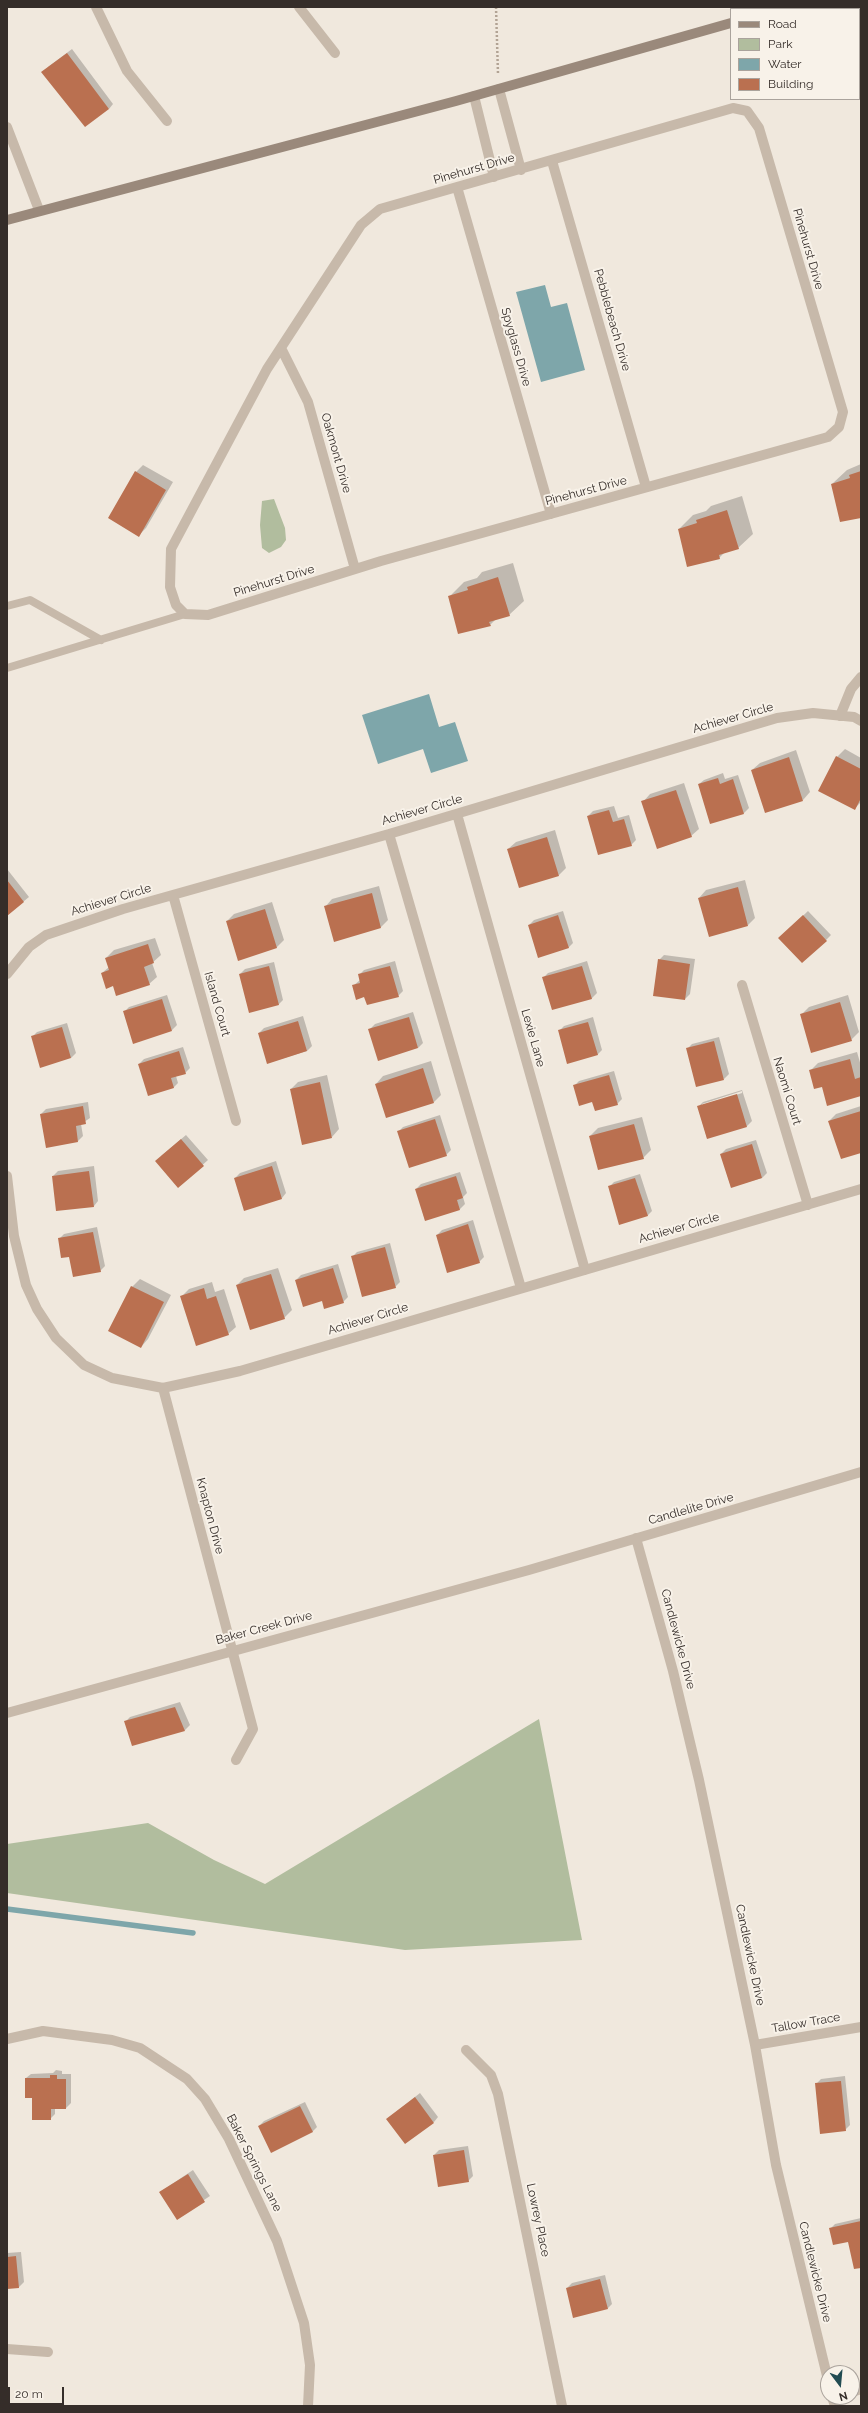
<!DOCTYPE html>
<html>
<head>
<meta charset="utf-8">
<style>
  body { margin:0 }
  #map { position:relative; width:868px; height:2413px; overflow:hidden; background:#f0e8dd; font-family:Raleway,sans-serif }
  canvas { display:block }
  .frame { position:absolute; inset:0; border:8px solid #352d29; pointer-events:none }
  .legend { position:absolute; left:730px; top:8px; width:130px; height:92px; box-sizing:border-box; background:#f8f2e9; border:1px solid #aaa39c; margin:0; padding:5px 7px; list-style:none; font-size:12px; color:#352d29 }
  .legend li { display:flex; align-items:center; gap:8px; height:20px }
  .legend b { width:20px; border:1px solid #aaa39c }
  .north { position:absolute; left:820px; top:2365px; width:40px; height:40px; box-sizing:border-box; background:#f8f2e9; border:1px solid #aaa39c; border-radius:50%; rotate:164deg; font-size:11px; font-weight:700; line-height:16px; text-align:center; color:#352d29 }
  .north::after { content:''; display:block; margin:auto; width:14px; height:18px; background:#224c52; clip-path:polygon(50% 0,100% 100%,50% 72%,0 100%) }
  .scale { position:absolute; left:8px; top:2387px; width:56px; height:18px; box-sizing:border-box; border:2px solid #352d29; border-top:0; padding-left:5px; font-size:12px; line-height:14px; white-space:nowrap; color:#352d29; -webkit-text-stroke:3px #f8f2e9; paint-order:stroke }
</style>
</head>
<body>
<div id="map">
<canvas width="868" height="2413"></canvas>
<div class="frame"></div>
<ul class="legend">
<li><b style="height:5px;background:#9a897b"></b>Road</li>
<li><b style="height:11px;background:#b1bd9e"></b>Park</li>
<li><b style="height:11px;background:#7ea6aa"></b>Water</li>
<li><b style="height:11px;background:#ba7050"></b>Building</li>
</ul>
<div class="north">N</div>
<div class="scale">20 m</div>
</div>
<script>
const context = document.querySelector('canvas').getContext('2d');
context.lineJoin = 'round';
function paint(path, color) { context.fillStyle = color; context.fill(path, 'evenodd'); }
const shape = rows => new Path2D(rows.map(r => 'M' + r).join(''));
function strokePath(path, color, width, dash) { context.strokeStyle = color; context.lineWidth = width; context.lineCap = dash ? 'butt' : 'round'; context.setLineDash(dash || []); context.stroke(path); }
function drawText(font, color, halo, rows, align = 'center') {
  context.font = font + ' Raleway,sans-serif'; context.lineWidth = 4; context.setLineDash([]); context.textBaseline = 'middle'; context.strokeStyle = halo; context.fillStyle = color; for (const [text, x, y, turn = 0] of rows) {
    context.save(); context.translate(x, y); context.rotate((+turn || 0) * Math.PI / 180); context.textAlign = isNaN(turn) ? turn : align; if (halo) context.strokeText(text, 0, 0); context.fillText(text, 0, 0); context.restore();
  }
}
const green = shape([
  [274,499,285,528,286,540,281,547,269,553,262,548,260,525,262,501],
  [539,1719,582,1940,405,1950,7,1893,7,1844,148,1823,214,1860,265,1884]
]);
const water = shape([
  [545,285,551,307,567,303,585,370,541,382,516,292],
  [429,694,439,727,455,722,468,761,431,773,423,749,378,764,362,715]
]);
const shadow = shape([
  [72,49,113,104,109,109,48,67],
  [861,464,861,516,832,484,847,470],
  [143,465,173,482,146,528,139,535,136,472],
  [742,496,753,534,738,548,725,552,719,558,679,529,693,515,706,511,711,506],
  [513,563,524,601,509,615,496,619,490,625,450,596,464,582,477,578,482,572],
  [845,749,861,758,861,802,854,809,837,757],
  [796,750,810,792,803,800,752,770,760,763],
  [723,773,725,779,738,775,749,808,744,813,711,823,699,784,704,780],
  [684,783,699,829,691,836,643,802,650,794],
  [614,806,618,818,629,815,636,840,631,845,588,816,593,811],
  [555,830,566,868,559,875,508,849,516,842],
  [7,869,29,897,7,915],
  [745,880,755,918,748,925,699,898,706,890],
  [379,886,388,920,381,927,334,940,325,907,332,899],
  [272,902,284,940,276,948,227,921,234,914],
  [563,911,573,943,568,948,529,925,534,920],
  [808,911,831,935,826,940,785,933],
  [155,938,161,955,152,963,157,977,149,984,114,985,102,973,109,967,106,958,114,950],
  [664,955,695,959,690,994,685,999,659,960],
  [395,961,403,991,398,996,365,996,353,986,360,980,359,975,364,970],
  [587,961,597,993,592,998,553,1009,543,978,548,973],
  [274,962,283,1000,278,1005,240,974,245,969],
  [167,995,177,1025,172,1030,124,1012,129,1007],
  [848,995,859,1032,851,1040,801,1015,809,1007],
  [413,1012,423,1043,418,1048,370,1029,375,1024],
  [303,1016,312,1046,307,1051,268,1063,259,1033,264,1028],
  [593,1017,602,1050,597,1055,559,1031,564,1026],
  [67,1023,76,1053,71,1058,32,1037,37,1032],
  [719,1037,729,1074,724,1079,687,1049,692,1044],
  [183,1047,190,1068,185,1073,176,1076,178,1083,173,1088,139,1064,144,1059],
  [857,1052,861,1066,861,1095,823,1086,810,1071,818,1063],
  [431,1061,441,1095,434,1102,376,1084,383,1076],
  [614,1071,622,1099,617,1104,593,1101,574,1086,579,1081],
  [327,1075,339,1129,332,1137,291,1089,298,1082],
  [742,1090,752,1121,747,1126,707,1138,698,1107,703,1102],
  [742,1091,742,1093,702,1106,702,1104],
  [88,1102,90,1118,81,1124,83,1136,78,1141,47,1147,41,1114,46,1109],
  [861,1106,861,1152,829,1121,836,1114],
  [440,1115,451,1150,446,1155,398,1132,403,1127],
  [642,1117,651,1150,643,1158,590,1136,598,1128],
  [186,1135,208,1160,178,1187,161,1156],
  [756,1140,767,1173,762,1178,731,1187,721,1154,726,1149],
  [276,1161,286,1193,282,1198,235,1178,240,1173],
  [94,1166,98,1201,94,1206,57,1210,53,1176,58,1171],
  [460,1172,467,1193,463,1197,465,1204,460,1209,425,1220,416,1189,421,1184],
  [640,1174,652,1211,647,1216,609,1187,614,1182],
  [473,1220,484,1257,479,1262,437,1235,442,1230],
  [97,1227,105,1266,100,1271,69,1256,59,1239,64,1234],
  [390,1243,400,1282,395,1287,352,1257,357,1252],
  [338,1264,348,1297,343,1302,322,1300,296,1280,301,1275],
  [278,1268,292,1310,284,1318,237,1285,244,1278],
  [140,1279,171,1295,148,1339,141,1347,110,1331,132,1287],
  [212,1282,215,1292,224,1289,236,1327,228,1334,182,1296,189,1289],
  [180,1702,190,1725,185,1730,133,1745,125,1722,130,1717],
  [56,2070,62,2071,62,2074,71,2074,71,2103,66,2108,55,2108,55,2114,50,2119,33,2097,26,2078,31,2074,53,2073],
  [845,2076,850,2125,845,2130,816,2084,821,2079],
  [420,2093,438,2117,434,2122,387,2119],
  [305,2102,317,2127,312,2132,259,2126,264,2121],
  [468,2146,473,2176,468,2181,434,2155,439,2150],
  [193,2170,210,2196,177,2218,160,2192],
  [861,2218,861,2267,848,2240,830,2229,835,2224],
  [21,2252,24,2282,19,2287,7,2288,7,2253],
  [605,2275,612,2304,607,2309,567,2288,572,2283]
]);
const stream = shape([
  [7,1909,193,1933]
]);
const building = shape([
  [67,53,109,109,85,127,41,72],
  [135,471,166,490,139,537,108,518],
  [861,471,861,518,840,522,831,484,850,478,849,475],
  [727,510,739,549,719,555,720,559,687,567,678,529,697,523,696,520],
  [498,577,510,616,489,622,491,626,458,634,448,596,468,590,467,587],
  [836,756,861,769,861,798,855,810,818,791],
  [789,757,803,801,765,813,751,770],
  [718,778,720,784,733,779,744,814,710,824,698,784],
  [676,790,692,837,657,849,641,801],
  [609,810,613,822,624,819,632,846,598,855,587,816],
  [547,837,559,876,519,888,507,849],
  [7,880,24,902,7,916],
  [738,887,748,926,709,937,698,898],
  [372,893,381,928,334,942,324,906],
  [265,909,277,948,238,961,226,921],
  [558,915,569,948,538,958,528,925],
  [803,915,827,941,802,963,778,938],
  [148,944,154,963,144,967,150,985,116,996,113,986,106,989,101,973,109,970,105,958],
  [658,959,690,964,685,1000,653,996],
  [269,966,279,1005,249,1013,239,974],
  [390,966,399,997,367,1005,364,997,356,1000,352,985,360,983,358,974],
  [582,966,592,999,552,1010,542,977],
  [162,999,172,1031,133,1044,123,1011],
  [840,1002,852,1041,811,1053,800,1014],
  [409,1017,418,1048,378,1061,368,1029],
  [298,1021,307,1051,267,1064,258,1033],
  [588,1022,598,1055,567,1064,558,1030],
  [62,1027,71,1058,40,1068,31,1036],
  [714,1041,724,1080,696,1087,686,1048],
  [179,1051,186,1074,171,1078,174,1088,148,1096,138,1064],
  [850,1059,855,1079,861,1077,861,1096,827,1106,822,1087,814,1089,809,1070],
  [423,1068,434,1103,386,1118,375,1084],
  [609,1075,618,1105,595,1111,592,1102,579,1106,573,1085],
  [320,1082,332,1138,302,1145,290,1089],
  [737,1094,747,1127,707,1139,697,1106],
  [83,1106,86,1124,76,1126,78,1142,46,1148,40,1114],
  [861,1111,861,1153,841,1159,828,1121],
  [435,1119,447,1156,409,1168,397,1131],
  [634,1124,644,1159,598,1170,589,1136],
  [181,1139,204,1166,178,1188,155,1161],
  [752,1144,762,1178,731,1188,720,1154],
  [272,1166,282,1199,244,1211,234,1178],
  [89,1171,94,1207,56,1211,52,1176],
  [456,1176,463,1198,457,1200,460,1210,425,1221,415,1189],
  [635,1178,648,1216,619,1225,608,1186],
  [468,1224,480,1263,447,1273,436,1235],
  [93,1232,101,1272,73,1277,69,1257,61,1258,58,1238],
  [385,1247,396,1288,362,1297,351,1256],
  [333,1268,344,1303,324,1309,322,1301,303,1307,295,1280],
  [271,1274,285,1319,250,1330,236,1285],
  [131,1286,164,1302,141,1348,108,1331],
  [204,1288,207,1299,216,1296,229,1335,196,1346,180,1296],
  [175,1707,185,1731,132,1746,124,1721],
  [50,2075,57,2075,57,2079,66,2079,66,2109,51,2109,51,2120,32,2120,32,2098,25,2098,25,2078,50,2078],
  [841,2081,846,2131,820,2134,815,2083],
  [415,2097,434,2123,405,2144,386,2119],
  [300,2106,313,2132,271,2153,258,2126],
  [464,2150,469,2182,438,2187,433,2155],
  [188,2174,205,2202,177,2220,159,2192],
  [861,2221,861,2268,854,2269,848,2242,833,2245,829,2228],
  [16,2256,19,2288,7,2289,7,2257],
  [600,2279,608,2309,573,2318,566,2288]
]);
const path = shape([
  [496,7,498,74]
]);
const lane = shape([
  [7,606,30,600,101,640],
  [7,668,185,614]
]);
const street = shape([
  [96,7,127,71,167,121],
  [299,7,335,53],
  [499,89,521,170],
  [474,96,494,177],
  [733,108,747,111,759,128,843,412,839,427,828,437,381,561,208,615,185,614,176,605,170,587,171,549,267,369,361,225,380,209,733,108],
  [7,127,39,210],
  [552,161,646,487],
  [457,187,551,514],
  [281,348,308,402,355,569],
  [840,716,851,689,861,677],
  [457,814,585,1270],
  [389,834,521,1288],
  [173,895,236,1121],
  [7,974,29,947,46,935,123,909,389,834,777,718,813,713,854,717,861,721],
  [742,985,808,1205],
  [7,1176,14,1236,26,1285,37,1309,56,1338,84,1365,112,1378,163,1388,240,1371,861,1189],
  [163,1388,253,1729,236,1760],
  [636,1538,673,1671,699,1780,755,2045,776,2165,828,2380],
  [7,1713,529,1570,861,1472],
  [7,2039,43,2031,112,2040,140,2048,187,2079,205,2099,229,2139,277,2241,304,2323,310,2365,308,2406],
  [755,2045,861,2027],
  [466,2050,491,2075,498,2094,562,2406],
  [7,2349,48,2352],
  [852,2392,861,2389],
  [832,2397,835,2406]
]);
const secondary = shape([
  [780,9,787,7],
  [7,220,456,101,731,23]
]);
const streetNames = [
  ["Pinehurst Drive",474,169,-16],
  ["Pinehurst Drive",808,249,74],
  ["Pebblebeach Drive",612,320,74],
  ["Spyglass Drive",516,347,74],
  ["Oakmont Drive",336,453,74],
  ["Pinehurst Drive",586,491,-15],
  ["Pinehurst Drive",274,581,-17],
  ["Achiever Circle",733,718,-16],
  ["Achiever Circle",422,810,-16],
  ["Achiever Circle",111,900,-17],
  ["Island Court",217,1004,74],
  ["Lexie Lane",533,1038,74],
  ["Naomi Court",787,1091,73],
  ["Achiever Circle",679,1228,-16],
  ["Achiever Circle",368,1319,-17],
  ["Candlelite Drive",691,1509,-16],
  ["Knapton Drive",210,1516,75],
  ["Baker Creek Drive",264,1628,-15],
  ["Candlewicke Drive",678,1639,75],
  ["Candlewicke Drive",750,1955,78],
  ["Tallow Trace",806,2023,-10],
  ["Baker Springs Lane",254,2163,63],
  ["Lowrey Place",538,2220,78],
  ["Candlewicke Drive",815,2272,76]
];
paint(green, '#b1bd9e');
paint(water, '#7ea6aa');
paint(shadow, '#0003');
strokePath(stream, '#7ea6aa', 5.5);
paint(building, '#ba7050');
strokePath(path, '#b2a394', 2.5, [2, 2]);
strokePath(lane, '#c7b9aa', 8);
strokePath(street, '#c7b9aa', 10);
strokePath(secondary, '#9a897b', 10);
drawText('12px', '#352d29', '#f8f2e9', streetNames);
</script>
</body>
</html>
